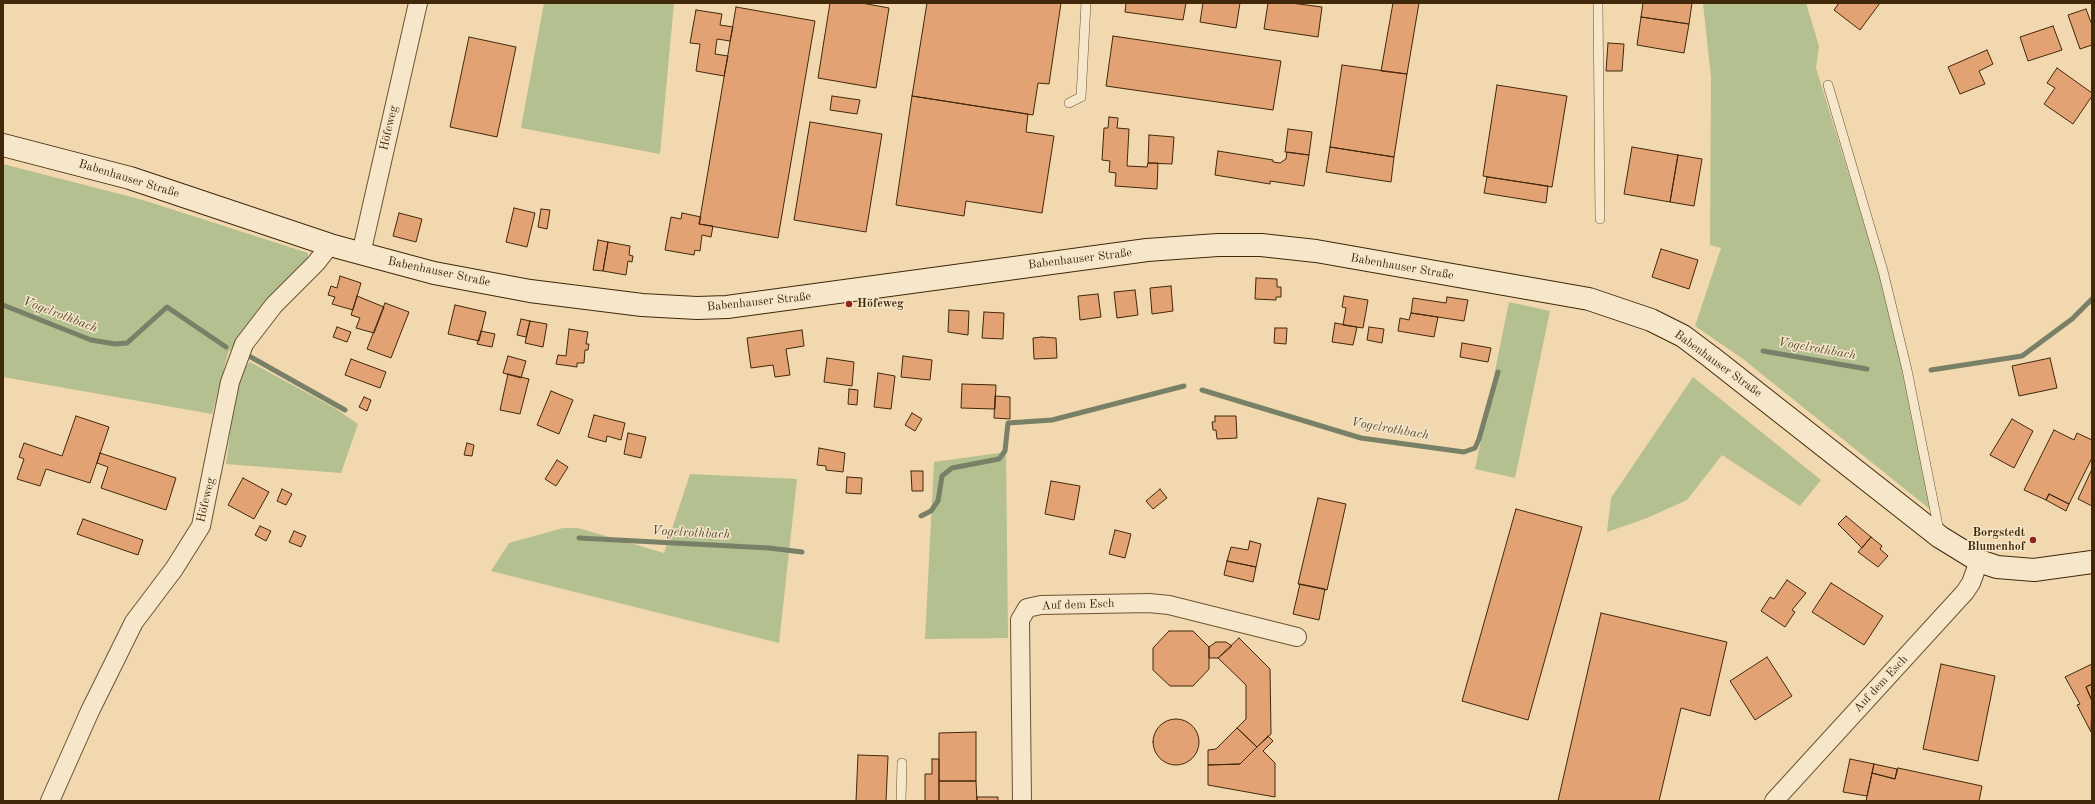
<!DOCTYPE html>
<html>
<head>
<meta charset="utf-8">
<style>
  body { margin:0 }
  #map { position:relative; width:2095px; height:804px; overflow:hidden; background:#f1d8ae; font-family:"Old Standard TT",serif }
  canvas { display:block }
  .frame { position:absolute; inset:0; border:4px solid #41280b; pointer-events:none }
</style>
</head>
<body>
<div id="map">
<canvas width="2095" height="804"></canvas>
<div class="frame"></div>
</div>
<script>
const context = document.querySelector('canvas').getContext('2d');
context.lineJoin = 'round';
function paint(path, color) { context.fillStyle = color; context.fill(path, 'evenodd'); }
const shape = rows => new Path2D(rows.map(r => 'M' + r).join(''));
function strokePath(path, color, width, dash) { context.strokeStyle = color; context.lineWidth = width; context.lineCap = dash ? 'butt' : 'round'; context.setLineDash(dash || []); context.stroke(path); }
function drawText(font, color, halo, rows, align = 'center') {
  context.font = font + ' "Old Standard TT",serif'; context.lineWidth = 3; context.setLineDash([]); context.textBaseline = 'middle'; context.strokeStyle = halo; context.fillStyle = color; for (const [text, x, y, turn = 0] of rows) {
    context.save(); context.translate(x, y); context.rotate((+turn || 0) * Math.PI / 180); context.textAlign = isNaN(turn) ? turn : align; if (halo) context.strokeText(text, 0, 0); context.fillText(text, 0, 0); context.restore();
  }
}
const green = shape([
  [544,3,674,3,660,154,521,128],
  [1703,3,1806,3,1819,46,1816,68,1878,269,1899,352,1931,510,1743,359,1695,326,1721,248,1710,245,1711,77],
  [3,164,143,200,308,253,307,263,262,308,228,353,212,414,3,377],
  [1509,302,1550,311,1515,478,1475,469],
  [250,362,333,407,358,424,341,473,226,464,236,387,242,370],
  [1693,377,1821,480,1800,506,1722,455,1687,500,1647,518,1607,532,1611,498],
  [1006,452,1008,638,925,639,934,462],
  [690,474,797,479,779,643,491,571,509,543,563,528,578,528,664,553]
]);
const stream = shape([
  [3,305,91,340,115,344,127,343,167,307,226,347],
  [1763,351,1867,369],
  [249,356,345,410],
  [1931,370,2022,356,2072,319,2092,299],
  [1202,390,1361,438,1464,452,1475,448,1479,439,1498,372],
  [921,516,931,511,938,501,942,476,952,468,999,459,1005,451,1008,423,1052,420,1184,386],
  [579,538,769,548,802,552]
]);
const building = shape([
  [830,3,862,3,889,8,876,88,818,78,830,3],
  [927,3,1061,3,1049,84,1038,83,1033,115,912,96,927,3],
  [1126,3,1186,3,1183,20,1125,12,1126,3],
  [1203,3,1240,3,1236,28,1200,22,1203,3],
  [1268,3,1291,3,1322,7,1318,37,1264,29,1268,3],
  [1393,3,1419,3,1407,74,1381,71,1393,3],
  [1643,3,1692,3,1689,24,1641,17,1643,3],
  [1839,3,1880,3,1860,30,1834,10,1839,3],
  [736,7,815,21,778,238,699,224,736,7],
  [2086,9,2092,25,2092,45,2080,49,2068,15,2086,9],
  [696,10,722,14,720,25,733,27,730,41,717,39,715,54,728,56,724,76,696,71,700,44,690,43,696,10],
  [1641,17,1689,24,1684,53,1637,45,1641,17],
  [2053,26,2062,50,2028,61,2020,37,2053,26],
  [1113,36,1281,61,1273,110,1106,86,1113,36],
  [469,37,516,47,497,137,450,127,469,37],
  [1608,43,1624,44,1622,71,1606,71,1608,43],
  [1987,50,1993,64,1979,71,1985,84,1960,94,1948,67,1987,50],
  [1342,65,1407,74,1394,157,1330,147,1342,65],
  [2057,68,2092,93,2092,96,2073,124,2044,104,2055,88,2047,83,2057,68],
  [1497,85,1567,96,1552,187,1483,176,1497,85],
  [832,96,860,100,857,114,830,110,832,96],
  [912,96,1028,114,1026,132,1054,136,1042,213,966,201,964,216,896,205,912,96],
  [1109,117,1118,118,1117,128,1129,129,1127,166,1147,167,1148,163,1158,163,1157,189,1115,186,1116,173,1109,172,1110,161,1102,160,1104,128,1108,128,1109,117],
  [810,122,882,134,866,232,794,220,810,122],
  [1288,129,1312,132,1309,155,1285,152,1288,129],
  [1149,135,1174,137,1172,164,1148,163,1149,135],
  [1330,147,1394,157,1391,182,1326,172,1330,147],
  [1632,147,1678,155,1670,202,1624,194,1632,147],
  [1218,151,1273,160,1273,162,1280,163,1286,159,1287,152,1309,155,1304,186,1270,181,1270,184,1215,175,1218,151],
  [1678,155,1702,159,1694,206,1670,202,1678,155],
  [1487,177,1548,186,1546,203,1484,193,1487,177],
  [514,208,535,213,527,247,506,242,514,208],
  [541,209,550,210,547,229,538,227,541,209],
  [399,213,422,219,416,242,393,236,399,213],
  [682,213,701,217,699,224,713,226,711,237,702,235,700,251,695,250,694,255,665,250,671,217,681,219,682,213],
  [598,240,608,242,603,271,593,270,598,240],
  [608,242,630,246,629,255,633,256,632,262,628,261,626,275,603,271,608,242],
  [1661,249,1698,260,1689,289,1652,277,1661,249],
  [340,276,361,283,353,310,332,304,335,297,328,295,331,286,337,288,340,276],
  [1256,278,1277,279,1277,287,1281,287,1281,297,1276,297,1276,300,1255,299,1256,278],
  [1171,286,1173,311,1152,314,1150,288,1171,286],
  [1135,290,1138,315,1117,318,1114,292,1135,290],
  [1098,294,1101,317,1080,320,1078,296,1098,294],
  [357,296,384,307,374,333,356,328,360,318,351,315,357,296],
  [1344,296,1368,300,1363,328,1343,325,1346,308,1342,307,1344,296],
  [1447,297,1468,300,1464,321,1411,313,1413,298,1446,303,1447,297],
  [385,303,409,312,391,358,367,349,385,303],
  [455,305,486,312,479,341,448,334,455,305],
  [949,310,969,311,968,335,948,332,949,310],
  [984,312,1004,313,1003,339,982,338,984,312],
  [1411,313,1438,317,1434,337,1398,331,1400,318,1409,320,1411,313],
  [521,319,530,321,526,337,517,335,521,319],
  [530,321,547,324,543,347,525,343,530,321],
  [1335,323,1357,327,1353,345,1332,342,1335,323],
  [337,327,351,332,347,342,333,337,337,327],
  [1369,327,1384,329,1382,343,1367,340,1369,327],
  [1275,328,1287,328,1286,344,1274,343,1275,328],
  [569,329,588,332,586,344,589,344,588,350,585,350,584,363,577,363,577,367,556,364,558,355,566,356,569,329],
  [802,330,804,346,786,349,790,375,775,377,773,365,751,368,747,338,802,330],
  [481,331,495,334,492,347,477,344,481,331],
  [1042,337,1056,338,1057,358,1034,359,1033,338,1042,337],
  [1462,343,1491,348,1488,362,1460,357,1462,343],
  [508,356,526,361,521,378,503,373,508,356],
  [903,356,932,360,930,380,901,377,903,356],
  [827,358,854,362,852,386,824,382,827,358],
  [2050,358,2057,388,2019,396,2012,366,2050,358],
  [351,359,386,372,380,388,345,375,351,359],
  [878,373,895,376,891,409,874,407,878,373],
  [508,374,529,379,520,414,500,410,508,374],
  [962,384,996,385,995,409,961,408,962,384],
  [849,389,858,390,857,405,848,404,849,389],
  [551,391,573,400,559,434,537,425,551,391],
  [995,396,1010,397,1010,419,994,418,995,396],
  [364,397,371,400,367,411,359,407,364,397],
  [912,413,922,419,915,431,905,425,912,413],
  [594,415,625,423,621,440,607,436,606,442,588,437,594,415],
  [76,416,109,427,90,483,46,469,40,486,17,479,24,459,19,457,24,443,62,456,76,416],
  [1215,416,1236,416,1237,438,1217,439,1216,430,1213,430,1212,422,1215,422,1215,416],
  [2012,419,2033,431,2014,468,1990,455,2012,419],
  [2054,430,2074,440,2077,433,2092,440,2092,458,2069,504,2049,494,2046,500,2024,490,2054,430],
  [628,433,646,437,641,458,624,454,628,433],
  [467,443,474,445,472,456,464,455,467,443],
  [819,448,845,453,843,472,826,470,826,466,817,465,819,448],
  [100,453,176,478,166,510,101,488,108,467,97,463,100,453],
  [557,460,568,467,556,486,545,479,557,460],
  [2092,469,2092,506,2078,499,2092,469],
  [911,471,923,471,923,491,912,491,911,471],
  [847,477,862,478,861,494,846,493,847,477],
  [243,478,269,492,254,519,228,505,243,478],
  [1051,481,1080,486,1074,520,1045,514,1051,481],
  [282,489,292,494,286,505,277,501,282,489],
  [1160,489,1167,498,1153,509,1146,501,1160,489],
  [2049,494,2069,504,2066,511,2046,500,2049,494],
  [1318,498,1346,504,1327,590,1298,584,1318,498],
  [1516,509,1582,527,1528,720,1462,701,1516,509],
  [1846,516,1871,537,1862,548,1838,524,1846,516],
  [83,519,143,540,138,555,77,534,83,519],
  [260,526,271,531,266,541,255,535,260,526],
  [1115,530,1131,534,1125,558,1109,554,1115,530],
  [294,531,306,536,301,547,289,542,294,531],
  [1871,537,1882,546,1880,549,1888,556,1878,567,1858,552,1871,537],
  [1250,541,1261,544,1256,567,1227,561,1231,547,1248,550,1250,541],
  [1227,561,1256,567,1253,582,1224,575,1227,561],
  [1787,580,1806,593,1792,610,1795,612,1785,627,1761,611,1770,597,1774,599,1787,580],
  [1831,583,1883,616,1864,645,1812,612,1831,583],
  [1300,584,1325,589,1319,620,1293,614,1300,584],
  [1601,613,1727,642,1710,716,1681,708,1659,801,1558,801,1601,613],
  [1169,631,1193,631,1209,647,1209,669,1193,686,1170,686,1153,670,1153,648,1169,631],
  [1239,638,1270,669,1271,734,1257,747,1237,728,1246,719,1246,685,1218,658,1239,638],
  [1216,642,1226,642,1232,646,1218,658,1209,658,1209,647,1216,642],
  [1767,657,1792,696,1755,720,1730,681,1767,657],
  [1941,664,1995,676,1978,761,1923,749,1941,664],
  [2092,664,2092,684,2086,687,2092,701,2091,732,2077,705,2080,704,2065,677,2092,664],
  [2092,684,2092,701,2086,687,2092,684],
  '1153 742a23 23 0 1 1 46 0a23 23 0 1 1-46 0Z',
  [1237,728,1257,747,1240,764,1208,765,1208,750,1216,749,1237,728],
  [976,732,976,781,939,781,939,733,976,732],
  [1268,736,1273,741,1263,751,1275,763,1275,797,1208,785,1208,765,1240,764,1268,736],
  [858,755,888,756,886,801,856,801,858,755],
  [932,759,939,759,939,801,925,801,925,774,932,774,932,759],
  [1850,759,1874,764,1867,796,1843,792,1850,759],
  [1874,764,1897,769,1895,779,1872,773,1874,764],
  [1898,768,1982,786,1979,801,1866,801,1872,773,1895,779,1898,768],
  [939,781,976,781,977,801,939,801,939,781],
  [977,797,998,797,998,801,977,801,977,797]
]);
const lane = shape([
  [1598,3,1600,219],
  [1828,85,1883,271,1907,370,1939,531],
  [1069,103,1081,97,1086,3],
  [901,801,902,763]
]);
const street = shape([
  [361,254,418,3],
  [50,801,90,711,134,622,174,569,201,526,230,382,244,344,274,305,316,263,330,245],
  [1022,801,1020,620,1027,608,1041,605,1149,603,1169,605,1297,637],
  [1774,801,1965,592,1971,583,1979,561]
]);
const secondary = shape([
  [3,145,130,178,330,245,434,273,530,291,642,305,697,308,727,307,1147,250,1218,245,1261,245,1316,251,1589,299,1651,320,1683,336,1711,357,1940,537,1979,561,1997,567,2034,570,2092,562]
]);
const markers = [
  [849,304,4,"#8f2418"],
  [2033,540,4,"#8f2418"]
];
const streetNames = [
  ["Höfeweg",389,128,-77],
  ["Babenhauser Straße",129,179,17],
  ["Babenhauser Straße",1080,259,-7],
  ["Babenhauser Straße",1402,267,10],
  ["Babenhauser Straße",439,272,12],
  ["Babenhauser Straße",759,302,-6],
  ["Babenhauser Straße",1718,364,36],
  ["Höfeweg",206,500,-77],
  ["Auf dem Esch",1078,605,-2],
  ["Auf dem Esch",1881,684,-47]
];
const poiNames = [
  ["Höfeweg",857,304],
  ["Borgstedt",2025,533,"right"],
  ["Blumenhof",2025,547,"right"]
];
const waterNames = [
  ["Vogelrothbach",60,315,21],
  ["Vogelrothbach",1817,349,10],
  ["Vogelrothbach",1390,429,10],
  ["Vogelrothbach",691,533,3]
];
paint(green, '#b4c08f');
strokePath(stream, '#788067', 5);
paint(building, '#e2a274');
strokePath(building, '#41280b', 1);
strokePath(lane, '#6d5434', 10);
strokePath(street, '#6d5434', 20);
strokePath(secondary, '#41280b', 24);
strokePath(lane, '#f6e6ca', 9);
strokePath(street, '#f6e6ca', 18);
strokePath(secondary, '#f6e6ca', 22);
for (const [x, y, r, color] of markers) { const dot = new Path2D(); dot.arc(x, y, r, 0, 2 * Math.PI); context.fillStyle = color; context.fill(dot); strokePath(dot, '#f6e6ca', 1.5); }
drawText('12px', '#41280b', '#f6e6ca', streetNames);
drawText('bold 12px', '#41280b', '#f6e6ca', poiNames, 'left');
drawText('italic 13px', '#584d32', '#f6e6ca', waterNames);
</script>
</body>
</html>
